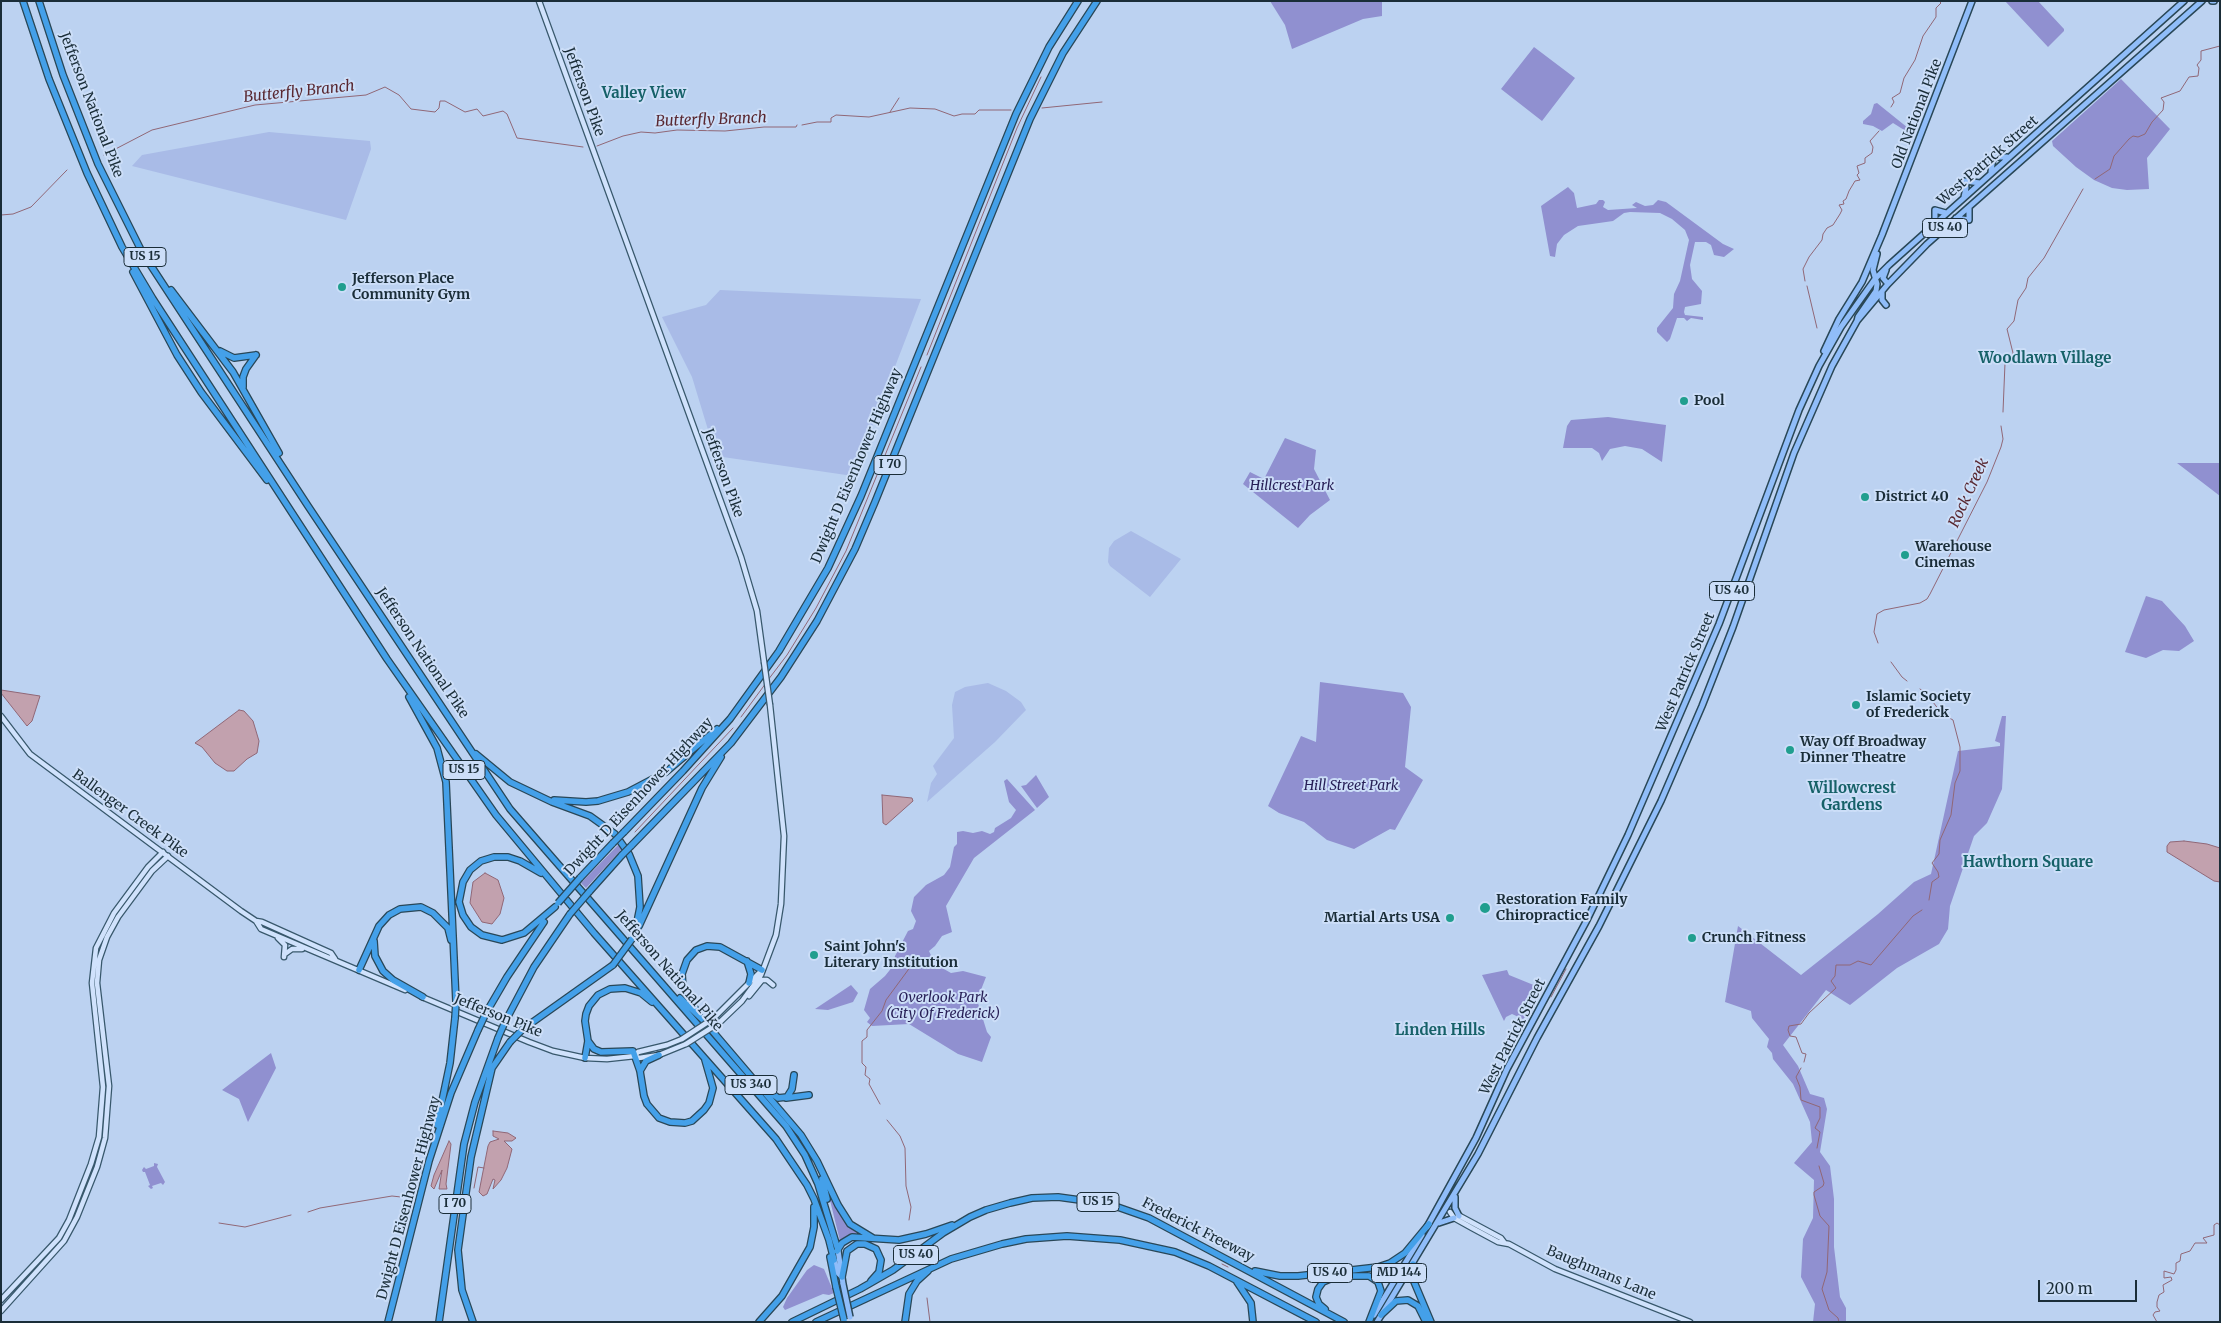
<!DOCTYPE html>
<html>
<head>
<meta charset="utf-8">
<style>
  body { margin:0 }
  #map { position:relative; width:2221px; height:1323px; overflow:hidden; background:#bcd2f1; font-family:Merriweather,serif }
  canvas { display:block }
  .frame { position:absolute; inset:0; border:2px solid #1a2d38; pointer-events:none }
  .scale { position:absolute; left:2038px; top:1280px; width:99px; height:22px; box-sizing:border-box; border:2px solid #1a2d38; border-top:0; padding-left:6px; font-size:15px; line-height:18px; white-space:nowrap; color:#1a2d38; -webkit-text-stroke:4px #ccdef8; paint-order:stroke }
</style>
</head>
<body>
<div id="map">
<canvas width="2221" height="1323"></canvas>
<div class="frame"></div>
<div class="scale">200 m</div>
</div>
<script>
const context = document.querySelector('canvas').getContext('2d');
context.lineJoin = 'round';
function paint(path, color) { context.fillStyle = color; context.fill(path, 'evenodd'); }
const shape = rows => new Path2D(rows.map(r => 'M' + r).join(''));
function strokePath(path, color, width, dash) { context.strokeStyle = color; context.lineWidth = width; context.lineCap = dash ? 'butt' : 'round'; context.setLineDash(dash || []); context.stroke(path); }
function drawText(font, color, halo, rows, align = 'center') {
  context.font = font + ' Merriweather,serif'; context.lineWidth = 4; context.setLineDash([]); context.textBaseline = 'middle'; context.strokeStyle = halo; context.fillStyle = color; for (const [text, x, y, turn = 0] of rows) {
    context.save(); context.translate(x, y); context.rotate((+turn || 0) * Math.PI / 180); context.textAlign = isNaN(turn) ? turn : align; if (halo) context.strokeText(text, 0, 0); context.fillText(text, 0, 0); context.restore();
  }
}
const farmland = shape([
  [269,132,370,141,371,149,346,220,132,166,142,155],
  [720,290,921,299,853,476,716,456,692,377,662,317,706,305],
  [1131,531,1181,559,1150,597,1110,566,1108,562,1109,548,1114,541],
  [988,683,1006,691,1021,702,1026,710,995,742,927,802,931,783,937,774,933,766,954,738,952,705,955,692,965,687]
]);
const green = shape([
  [1270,1,1382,1,1382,16,1363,19,1292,49,1285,25],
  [2005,1,2038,1,2064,29,2064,31,2048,47],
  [1534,47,1575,78,1542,121,1501,89],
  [2121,79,2170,129,2147,158,2149,189,2127,190,2112,188,2094,180,2076,167,2053,146,2052,141],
  [1877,103,1913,132,1909,133,1893,123,1882,131,1873,126,1863,124,1863,121,1871,114,1874,104],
  [1568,187,1574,193,1577,208,1596,204,1599,200,1603,200,1605,202,1603,207,1608,210,1637,208,1632,205,1636,202,1645,206,1653,205,1658,200,1666,202,1723,244,1734,249,1724,257,1714,255,1711,245,1706,242,1695,242,1690,265,1692,279,1702,291,1701,304,1685,307,1684,312,1685,315,1703,317,1703,320,1691,318,1687,321,1684,318,1677,318,1670,339,1667,342,1657,332,1657,328,1673,308,1674,294,1680,281,1689,240,1685,230,1672,219,1660,213,1630,212,1624,213,1613,221,1578,226,1564,235,1557,244,1555,257,1550,256,1541,206],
  [1608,417,1666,425,1662,462,1642,449,1625,446,1610,449,1602,461,1599,453,1592,448,1563,448,1567,426,1571,420],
  [1285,438,1316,450,1314,469,1330,500,1310,515,1298,528,1243,484,1250,472,1264,479],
  [2177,463,2220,463,2220,496],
  [2146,596,2162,601,2185,626,2194,641,2179,651,2163,650,2146,658,2125,652],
  [1320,682,1403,693,1411,707,1405,767,1423,780,1395,830,1390,829,1354,849,1327,840,1304,822,1279,813,1268,806,1301,736,1316,742],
  [2002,716,2006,716,2002,789,1987,823,1974,836,1950,906,1948,929,1939,944,1897,968,1850,1005,1826,990,1783,1045,1798,1066,1810,1094,1824,1098,1827,1109,1820,1152,1830,1166,1834,1199,1834,1247,1840,1297,1846,1308,1846,1321,1813,1322,1815,1304,1801,1277,1803,1239,1813,1218,1814,1180,1794,1163,1812,1142,1810,1122,1793,1084,1773,1059,1772,1053,1767,1047,1769,1039,1752,1018,1751,1011,1725,1002,1738,926,1801,975,1878,914,1914,882,1931,874,1958,751,2000,746,2000,743,1995,741],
  [1036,775,1049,797,1037,808,1021,786,1026,785],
  [1007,779,1035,810,974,858,946,906,952,932,942,936,935,946,929,951,935,964,951,973,963,971,986,977,977,1000,987,1032,991,1037,982,1062,958,1054,909,1024,872,1026,867,1022,870,1018,864,1010,870,989,885,976,893,966,895,956,908,931,913,929,916,921,911,911,914,897,926,885,944,875,950,867,954,847,957,844,957,832,963,831,973,833,982,831,990,834,994,832,995,828,1011,818,1016,810,1009,802,1004,781],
  [618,845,622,849,586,888,581,883],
  [1507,970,1509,975,1541,988,1528,1014,1523,1019,1512,1014,1506,1017,1504,1021,1482,975],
  [851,985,858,993,853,1002,828,1010,815,1009],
  [271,1053,276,1068,248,1122,239,1099,222,1090],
  [154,1163,158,1164,157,1167,165,1182,163,1185,161,1183,152,1186,153,1188,151,1189,148,1186,150,1185,145,1172,143,1172,142,1170,144,1167,146,1169,154,1166],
  [825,1180,832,1197,860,1233,850,1235,840,1241],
  [814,1265,824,1269,834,1293,829,1295,823,1294,785,1310,783,1307,787,1298,807,1270]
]);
const water = shape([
  [1,690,40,696,32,721,27,726,1,693,1,690],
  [239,710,244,711,253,721,259,741,257,753,247,759,234,771,227,771,215,763,202,747,195,743,239,710],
  [882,795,912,798,913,801,886,825,883,823,882,795],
  [2184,841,2207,844,2220,848,2220,882,2214,881,2167,852,2167,846,2170,842,2184,841],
  [485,873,498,880,504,898,500,914,492,924,482,922,470,903,473,882,485,873],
  [493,1131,508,1133,516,1138,512,1141,504,1141,512,1149,507,1168,501,1180,493,1189,495,1180,493,1179,487,1194,483,1196,479,1192,488,1146,490,1142,499,1139,493,1136,493,1131],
  [449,1141,451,1144,446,1184,447,1189,439,1189,442,1170,434,1189,431,1186,434,1175,449,1141]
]);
const stream = shape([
  [1891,107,1894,102,1892,98,1900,93,1904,78,1915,60,1923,36,1936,17,1936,8,1941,3,1939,1],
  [1042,108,1102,102],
  [890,112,899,98],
  [802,125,817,122,831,122,831,118,836,115,869,117,910,108,935,109,954,116,962,114,975,114,979,110,1011,110],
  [597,146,623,136,641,132,655,133,677,130,725,131,764,127,796,127,797,125],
  [104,155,152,130,255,105,366,95,385,87,399,95,411,109,435,112,439,108,440,101,445,101,465,112,477,109,483,116,503,111,507,114,517,138,583,147],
  [2095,179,2110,169,2114,156,2129,139,2133,136,2138,137,2145,134,2152,122,2163,110,2164,102,2161,98,2180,91,2189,77,2198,76,2199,68,2197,65,2201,60,2201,51,2220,46],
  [1,215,13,214,31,207,67,170],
  [1805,281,1803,269,1809,257,1822,240,1823,234,1827,228,1833,225,1840,214,1842,210,1839,205,1844,204,1843,201,1846,199,1849,191,1855,181,1860,180,1857,175,1859,173,1857,166,1865,163,1865,158,1872,153,1873,147,1870,141,1879,131],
  [1807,286,1817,328],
  [927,355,1017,128,1041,77],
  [2003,412,2005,363,2013,353,2007,329,2014,321,2018,300,2026,288,2028,278,2044,258,2083,189],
  [1878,643,1874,632,1877,614,1884,610,1920,603,1927,599,1930,594,1987,482,2001,447,2003,439,2001,426],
  [1891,662,1902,677,1907,681],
  [768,680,787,655,816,608,846,551,921,367],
  [1920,689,1927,694,1942,714,1953,720,1960,747,1960,771,1955,783,1951,815,1940,840,1939,854,1932,863,1938,872,1939,877,1932,882,1929,900],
  [741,717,766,683],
  [635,832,733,728],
  [1551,997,1566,969],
  [1804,1062,1806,1054,1802,1053,1796,1037,1790,1036,1788,1030,1789,1026,1801,1024,1809,1013,1836,988,1831,981,1835,976,1836,965,1850,965,1858,961,1871,965,1913,916,1922,910],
  [1801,1068,1796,1077,1800,1087,1801,1100,1820,1107,1820,1118,1815,1128,1820,1132,1817,1148],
  [880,1104,869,1084,870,1079,865,1075,866,1067,862,1063,862,1041,867,1037,867,1030,882,1011,886,1000,911,966,914,956],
  [887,1120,900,1136,905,1148,906,1186,911,1207,909,1220],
  [1819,1166,1824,1183,1823,1186,1814,1192,1814,1195,1820,1216,1829,1226,1827,1272,1822,1289,1829,1310,1838,1318,1839,1322],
  [474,1188,478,1167,484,1168],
  [308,1212,320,1208,392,1196,401,1197],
  [219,1223,245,1227,291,1215],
  [2220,1228,2220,1229],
  [1222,1264,1228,1267],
  [927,1298,930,1322],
  [2157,1322,2153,1315,2155,1312,2160,1311,2157,1307,2157,1302,2159,1295,2164,1292,2163,1285,2172,1280,2171,1277,2164,1278,2164,1271,2174,1274,2176,1270,2176,1263,2180,1261,2181,1254,2190,1251,2195,1243,2207,1243,2203,1238,2214,1235,2214,1225,2217,1223,2220,1225]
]);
const secondary = shape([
  [539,1,741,557,757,611,764,662],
  [1,716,30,754,241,911,256,921,262,922,322,949,331,953,335,959],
  [256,921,261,929,405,990],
  [278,938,285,945,284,957],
  [285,954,292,949,302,949],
  [749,996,762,980,767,980,773,985],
  [422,997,529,1042,553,1051,585,1058,607,1059,635,1056,639,1058,659,1055,686,1044],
  [714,1018,762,970],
  [719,1023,742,1001,761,975,776,935,781,904,784,836,770,705],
  [635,1056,638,1052,667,1045,682,1039],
  [1450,1212,1454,1218,1472,1228,1498,1242,1509,1244,1555,1269,1690,1322],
  [1458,1215,1501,1238,1504,1242],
  [1,1300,59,1238,69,1220,91,1164,99,1137,103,1087,92,983,96,948,114,913,148,867,163,852],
  [1,1311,64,1241,77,1217,97,1167,105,1138,109,1086,97,983,99,960,107,937,118,917,152,871,168,856]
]);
const primary = shape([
  [2212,1,2214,1],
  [1991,172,1993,157,2007,157],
  [1964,197,1966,188,1965,181,1980,183],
  [1956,218,1969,220,1969,207],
  [1935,222,1935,210,1946,213],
  [1886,270,1883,278,1888,284],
  [1882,292,1882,300,1886,305],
  [1857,321,1858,317,1876,291,1877,284,1873,270,1877,254],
  [1824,351,1839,319,1862,282,1882,235,1972,1],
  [1455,1197,1455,1208,1459,1216],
  [1439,1223,1454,1218],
  [1427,1227,1476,1138,1507,1069,1587,920,1628,835,1719,624,1799,410,1819,366,1841,327,1875,279,1889,265,2184,1],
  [838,1250,843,1284],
  [834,1260,837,1272,841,1276],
  [1374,1315,1422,1235],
  [1377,1322,1478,1154,1537,1038,1599,926,1661,801,1702,706,1733,627,1794,453,1832,366,1857,321,1888,284,1927,244,2202,1]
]);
const highway = shape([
  [23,1,49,79,87,173,122,247,153,299,387,659,496,815,594,933,776,1139,807,1185,814,1199,829,1240,834,1260],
  [39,1,63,75,98,164,142,252,308,506,510,809,786,1126,805,1155,818,1184,838,1250],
  [133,272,177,355,201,392,267,480],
  [171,290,233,372,279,453],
  [220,351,234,358,256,355],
  [243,387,243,377,246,369,256,355],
  [409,697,437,748,446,782,456,1002],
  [476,754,510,782,552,802,590,816,615,834,629,854,638,876,640,907,635,932],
  [554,800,586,802,598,801,628,792,666,772,717,729],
  [624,832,683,771,730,719,779,651,828,568,861,496,1016,114,1049,47,1078,1],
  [631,846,731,743,781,677,817,621,855,549,875,502,1030,119,1063,53,1097,1],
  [541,873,520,861,508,857,494,857,481,861,470,870,463,882,459,902,463,915,471,927,482,935,502,940,524,933,555,907],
  [580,878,613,843],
  [589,892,622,855],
  [639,926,702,788,721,757],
  [374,941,375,956,383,971,393,980,423,997],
  [747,961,751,974,749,983],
  [359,970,379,926,389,915,400,909,421,907,433,913,448,928,451,940],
  [680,998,703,1020,801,1135,817,1161,838,1205,850,1224,873,1238],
  [696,1010,683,988,682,974,687,960,696,950,707,946,720,947,762,970],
  [486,1013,507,977,544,922],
  [505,1022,534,967,570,914],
  [523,1029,613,965],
  [588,1041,594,1049,601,1052,633,1051,640,1071,644,1096,647,1104,659,1118,670,1122,685,1123,692,1121,704,1110,709,1103,713,1088,705,1060],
  [585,1058,588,1041,585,1021,586,1014,589,1006,598,995,610,989,625,988,641,993,652,1002],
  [490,1071,510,1042],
  [640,1071,646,1061,659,1055],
  [766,1089,778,1098,787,1097,792,1089,794,1075],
  [786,1098,809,1095],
  [437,1125,450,1063,455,1018],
  [822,1179,827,1199],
  [837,1251,842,1243,852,1237,899,1240,926,1234,952,1225],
  [830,1257,836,1287],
  [1413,1264,1412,1277,1431,1322],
  [1255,1271,1280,1276,1298,1276,1378,1267,1390,1263,1405,1253,1429,1224],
  [842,1277,847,1251,857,1244,865,1244,876,1249,881,1260,879,1272,871,1281],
  [1237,1282,1251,1303,1253,1322],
  [1325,1309,1319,1304,1316,1297,1318,1289,1323,1282,1337,1276,1369,1276,1378,1282,1381,1291,1369,1322],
  [1381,1315,1396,1301,1408,1300,1418,1306,1426,1322],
  [388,1322,429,1161,451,1093,478,1030],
  [439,1322,464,1144,475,1102,498,1038],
  [473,1322,462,1290,458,1250,471,1157,492,1068],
  [759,1322,782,1296,810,1247,814,1227,814,1207],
  [792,1322,860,1289,893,1270,943,1233,970,1217,986,1210,1010,1203,1032,1198,1058,1197,1109,1204,1149,1218,1344,1322],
  [816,1322,951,1259,1002,1244,1026,1239,1067,1236,1120,1240,1175,1252,1209,1266,1316,1322],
  [905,1322,909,1294,917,1281,928,1271]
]);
const secondaryBridge = shape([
  [764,662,770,705],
  [682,1039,714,1018],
  [686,1044,719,1023]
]);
const primaryBridge = shape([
  [843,1284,850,1317]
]);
const highwayBridge = shape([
  [613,843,624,832],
  [622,855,631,846],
  [558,903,580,878],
  [570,914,589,892],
  [613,965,632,939],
  [455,1018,456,1002],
  [478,1030,486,1013],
  [498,1038,505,1022],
  [510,1042,523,1029],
  [836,1287,844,1320]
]);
const markers = [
  [342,287,5,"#209e8e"],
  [1684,401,5,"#209e8e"],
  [1865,497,5,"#209e8e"],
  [1905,555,5,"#209e8e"],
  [1856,705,5,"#209e8e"],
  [1790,750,5,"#209e8e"],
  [1485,908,6,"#209e8e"],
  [1450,918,5,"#209e8e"],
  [1692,938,5,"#209e8e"],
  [814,955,5,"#209e8e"]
];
const shields = [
  [1945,228,45],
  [145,257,42],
  [890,465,32],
  [1732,591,45],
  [464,770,42],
  [751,1085,52],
  [1098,1202,42],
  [455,1204,32],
  [916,1255,45],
  [1330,1273,45],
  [1399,1273,55]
];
const shieldNames = [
  ["US 40",1945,228],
  ["US 15",145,257],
  ["I 70",890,465],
  ["US 40",1732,591],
  ["US 15",464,770],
  ["US 340",751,1085],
  ["US 15",1098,1202],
  ["I 70",455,1204],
  ["US 40",916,1255],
  ["US 40",1330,1273],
  ["MD 144",1399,1273]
];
const streetNames = [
  ["Jefferson Pike",584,92,70],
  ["Jefferson National Pike",91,105,69],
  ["Old National Pike",1917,114,-69],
  ["West Patrick Street",1988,161,-41],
  ["Dwight D Eisenhower Highway",857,466,-67],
  ["Jefferson Pike",723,473,70],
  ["Jefferson National Pike",422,653,56],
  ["West Patrick Street",1686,672,-67],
  ["Dwight D Eisenhower Highway",639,797,-47],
  ["Ballenger Creek Pike",130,814,36],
  ["Jefferson National Pike",669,971,49],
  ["Jefferson Pike",498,1016,22],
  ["West Patrick Street",1513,1037,-63],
  ["Dwight D Eisenhower Highway",409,1198,-75],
  ["Frederick Freeway",1198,1230,27],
  ["Baughmans Lane",1601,1273,23]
];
const poiNames = [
  ["Jefferson Place",352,279],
  ["Community Gym",352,295],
  ["Pool",1694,401],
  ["District 40",1875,497],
  ["Warehouse",1915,547],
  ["Cinemas",1915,563],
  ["Islamic Society",1866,697],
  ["of Frederick",1866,713],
  ["Way Off Broadway",1800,742],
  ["Dinner Theatre",1800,758],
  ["Restoration Family",1496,900],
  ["Chiropractice",1496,916],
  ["Martial Arts USA",1440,918,"right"],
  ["Crunch Fitness",1702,938],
  ["Saint John's",824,947],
  ["Literary Institution",824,963]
];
const parkNames = [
  ["Hillcrest Park",1292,486],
  ["Hill Street Park",1351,786],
  ["Overlook Park",943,998],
  ["(City Of Frederick)",943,1014]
];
const waterNames = [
  ["Butterfly Branch",299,92,-6],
  ["Butterfly Branch",711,120,-2],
  ["Rock Creek",1969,493,-65]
];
const neighbourhoodNames = [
  ["Valley View",644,94],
  ["Woodlawn Village",2045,359],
  ["Willowcrest",1852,789],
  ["Gardens",1852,806],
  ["Hawthorn Square",2028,863],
  ["Linden Hills",1440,1031]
];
paint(farmland, '#a9bbe7');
paint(green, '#9090d0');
paint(water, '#c2a1ae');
strokePath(water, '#906776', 1);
strokePath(stream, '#906776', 1);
strokePath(secondary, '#38586c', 7);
strokePath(primary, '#294757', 8);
strokePath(highway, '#294757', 8);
strokePath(secondary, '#d0e2fc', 4.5);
strokePath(primary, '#90bdf9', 5);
strokePath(highway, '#44a0e9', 5.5);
strokePath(secondaryBridge, '#38586c', 7, []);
strokePath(primaryBridge, '#294757', 8, []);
strokePath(highwayBridge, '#294757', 8, []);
strokePath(secondaryBridge, '#d0e2fc', 4.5);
strokePath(primaryBridge, '#90bdf9', 5);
strokePath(highwayBridge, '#44a0e9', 5.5);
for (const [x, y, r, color] of markers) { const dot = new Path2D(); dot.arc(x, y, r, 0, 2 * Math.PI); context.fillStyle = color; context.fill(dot); strokePath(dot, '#ccdef8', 2); }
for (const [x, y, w] of shields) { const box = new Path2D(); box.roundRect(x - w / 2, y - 9.5, w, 19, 4); context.fillStyle = '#ccdef8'; context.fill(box); strokePath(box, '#1a2d38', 1); }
drawText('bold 12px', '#1a2d38', null, shieldNames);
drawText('14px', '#1a2d38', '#ccdef8', streetNames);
drawText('bold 14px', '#1a2d38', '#ccdef8', poiNames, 'left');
drawText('italic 14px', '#271f56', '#ccdef8', parkNames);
drawText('italic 15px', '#592831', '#ccdef8', waterNames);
drawText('bold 15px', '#166168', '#ccdef8', neighbourhoodNames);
</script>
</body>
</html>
